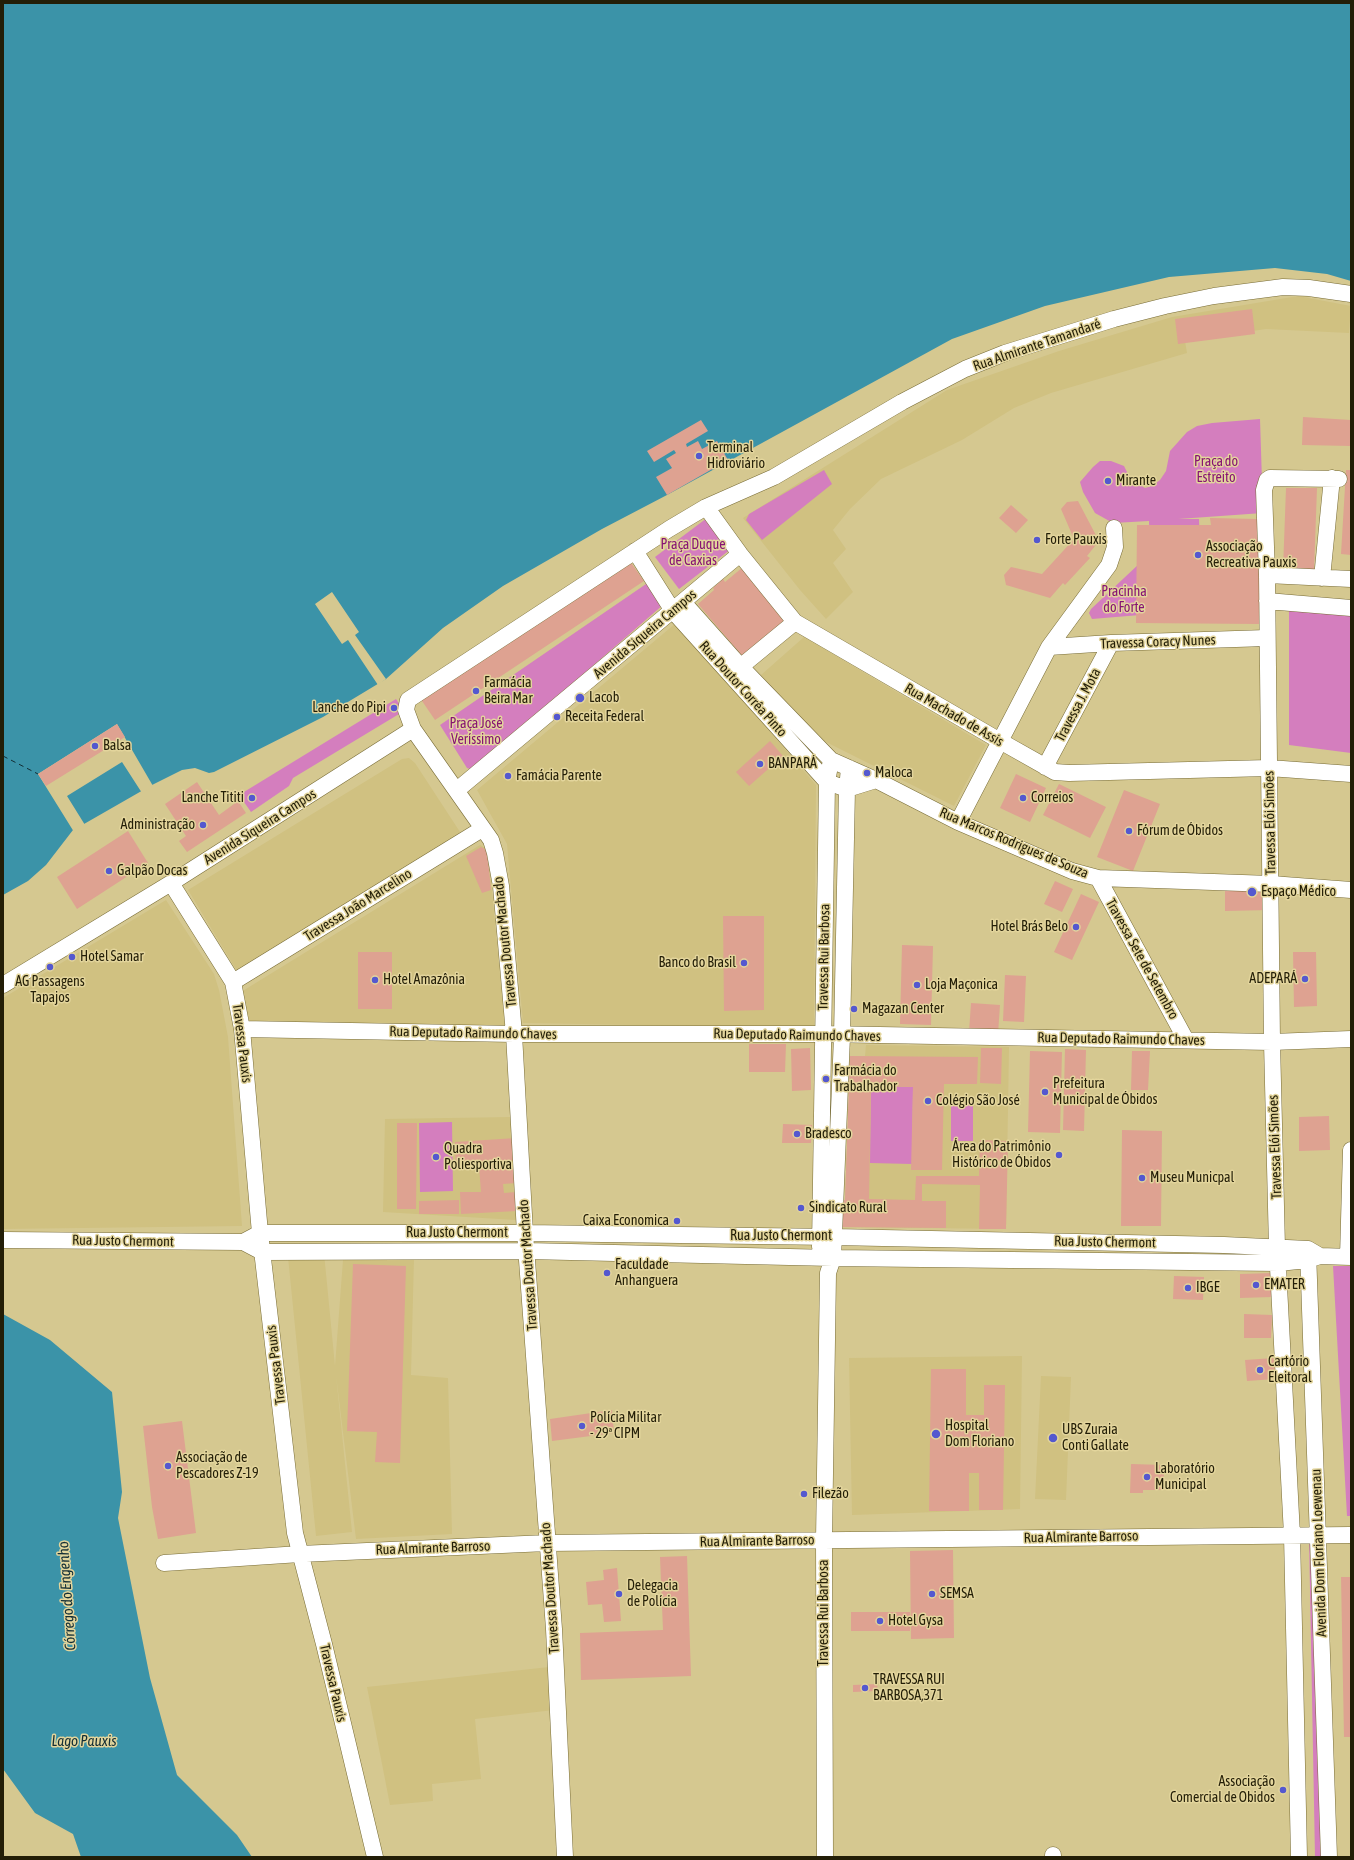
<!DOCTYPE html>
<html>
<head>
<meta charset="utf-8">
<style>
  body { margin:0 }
  #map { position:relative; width:1354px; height:1860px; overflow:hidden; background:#d5c890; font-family:"Asap Condensed",sans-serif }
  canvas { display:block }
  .frame { position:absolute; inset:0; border:4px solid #231e07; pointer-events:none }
</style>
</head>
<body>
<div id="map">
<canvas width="1354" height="1860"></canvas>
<div class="frame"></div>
</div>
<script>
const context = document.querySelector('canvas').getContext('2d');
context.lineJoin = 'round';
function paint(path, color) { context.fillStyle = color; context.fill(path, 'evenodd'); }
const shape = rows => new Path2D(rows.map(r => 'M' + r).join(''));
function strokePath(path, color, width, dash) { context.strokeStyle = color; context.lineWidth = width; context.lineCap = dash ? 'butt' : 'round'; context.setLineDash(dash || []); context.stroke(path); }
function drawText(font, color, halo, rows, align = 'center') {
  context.font = font + ' "Asap Condensed",sans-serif'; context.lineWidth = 3; context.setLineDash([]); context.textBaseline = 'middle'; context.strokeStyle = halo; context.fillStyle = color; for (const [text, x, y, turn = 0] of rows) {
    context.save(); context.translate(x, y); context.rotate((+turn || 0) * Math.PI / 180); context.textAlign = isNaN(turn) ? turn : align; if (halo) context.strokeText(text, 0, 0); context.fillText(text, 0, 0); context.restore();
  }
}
const built = shape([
  [1298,296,1351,306,1349,333,1266,329,1185,341,1187,353,1051,393,1014,408,962,440,881,479,850,509,833,530,846,549,833,563,853,592,826,619,800,590,743,518,947,390,1059,351,1172,317],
  [676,623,816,785,814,1028,523,1023,507,844,477,790],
  [804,637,986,745,954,806,822,740,761,675],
  [409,758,415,763,462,835,237,971,188,890,402,759],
  [480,845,488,849,505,1026,250,1022,241,992],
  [166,900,214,974,219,990,228,1037,242,1226,3,1229,3,998],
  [866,1045,1009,1047,1006,1229,837,1227,838,1200,845,1200,850,1056,865,1056],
  [511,1117,516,1220,383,1212,385,1119],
  [324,1253,335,1366,343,1260,414,1258,411,1375,448,1378,452,1534,356,1539,336,1375,352,1532,316,1536,288,1257],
  [1022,1356,1020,1509,852,1515,849,1358],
  [1041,1376,1071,1377,1066,1500,1035,1499],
  [549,1667,554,1710,475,1719,481,1779,432,1784,433,1801,390,1805,367,1687]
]);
const green = shape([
  [1260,419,1263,513,1178,519,1199,519,1200,548,1150,550,1149,521,1113,523,1095,513,1083,492,1080,482,1093,467,1100,461,1111,461,1124,466,1131,480,1145,488,1152,486,1160,480,1166,471,1170,451,1187,432,1197,426,1212,423],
  [824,470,832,484,762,540,746,520,749,514],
  [707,518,731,549,679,589,655,557],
  [1140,563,1140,615,1092,619,1089,613,1091,609],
  [649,582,664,604,480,764,470,769,467,768,440,725],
  [1289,606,1351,611,1351,753,1289,745],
  [396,699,404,711,293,778,289,786,251,812,239,795],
  [871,1086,913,1087,912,1164,870,1163],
  [951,1098,973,1098,973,1141,951,1141],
  [452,1122,453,1191,420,1192,419,1123],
  [1333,1266,1351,1266,1351,1516,1347,1516],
  [1309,1536,1316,1536,1322,1857,1315,1857]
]);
const water = shape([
  [3,3,1351,3,1351,281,1327,274,1275,268,1169,277,1045,306,952,339,667,495,602,529,503,586,443,628,386,679,323,717,214,772,209,773,195,768,182,770,152,785,84,824,73,830,46,865,28,881,3,895],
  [3,1314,50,1340,112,1392,122,1492,118,1518,150,1678,177,1775,237,1835,252,1857,81,1857,73,1834,35,1813,3,1769]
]);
const pier = shape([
  [332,592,359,632,355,635,386,679,378,685,348,640,342,644,315,604],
  [117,724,153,786,142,793,122,762,67,796,85,825,74,832,38,774]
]);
const ferry = shape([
  [3,756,38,774]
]);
const building = shape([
  [1252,309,1255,334,1178,344,1175,319],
  [1303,417,1351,420,1351,446,1302,445],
  [701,420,708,431,686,444,687,447,698,441,702,449,717,441,728,460,667,495,656,477,672,468,666,459,676,453,674,450,654,462,647,451],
  [1346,470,1351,470,1351,555,1341,554],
  [1286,488,1317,488,1314,571,1283,570],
  [1078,501,1099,541,1087,556,1090,558,1065,585,1063,583,1050,598,1006,585,1004,575,1011,567,1042,574,1074,539,1061,509,1067,502],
  [1011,505,1028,520,1016,533,999,518],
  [1210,518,1257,519,1260,525,1259,624,1136,623,1137,525,1211,525],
  [629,560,644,581,435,720,420,698],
  [743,567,787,620,743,657,698,604,714,590,713,588,723,579,725,582],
  [117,724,125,737,46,786,38,774],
  [770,741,783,756,749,786,736,772],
  [1016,774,1046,788,1030,822,1000,808],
  [197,782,219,815,238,801,246,813,187,852,179,841,186,836,165,804],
  [1059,784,1106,807,1090,838,1043,815],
  [1124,790,1160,804,1133,871,1097,857],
  [128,831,148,863,77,909,57,877],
  [481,847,487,850,491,890,482,893,466,856],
  [1055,881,1073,889,1062,912,1044,904],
  [1225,885,1266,885,1270,910,1225,911],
  [1081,894,1099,902,1072,960,1054,952],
  [723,916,764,916,764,1010,724,1011],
  [902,945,933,946,931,1025,900,1024],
  [358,952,392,952,392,1009,358,1009],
  [1293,952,1316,952,1317,1006,1294,1007],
  [1005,975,1026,976,1024,1022,1003,1021],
  [971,1003,1000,1005,998,1034,969,1032],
  [749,1044,786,1044,785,1072,749,1072],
  [810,1048,811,1090,792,1091,791,1049],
  [981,1048,1002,1048,1001,1084,980,1083],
  [1065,1049,1086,1050,1084,1131,1063,1130],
  [1030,1051,1062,1052,1060,1133,1028,1132],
  [1132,1051,1150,1051,1148,1090,1131,1090],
  [850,1056,978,1057,977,1084,944,1084,942,1170,911,1170,913,1087,871,1086,869,1199,915,1200,916,1176,979,1176,980,1140,1008,1141,1006,1229,979,1229,980,1185,922,1184,922,1201,946,1201,946,1228,837,1227,838,1200,845,1200],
  [1329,1116,1330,1150,1299,1151,1299,1117],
  [397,1123,417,1123,416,1209,397,1209],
  [783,1124,812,1125,811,1143,782,1143],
  [1122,1130,1162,1131,1161,1226,1121,1226],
  [516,1138,517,1160,504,1161,504,1169,516,1169,517,1183,503,1184,504,1193,516,1192,517,1211,461,1214,460,1192,481,1192,479,1166,456,1167,455,1142],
  [459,1200,459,1214,419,1214,419,1201],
  [353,1264,406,1266,400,1463,375,1462,377,1432,347,1431],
  [1272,1273,1272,1297,1240,1298,1240,1274],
  [1174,1276,1204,1277,1203,1300,1173,1299],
  [1244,1314,1272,1315,1271,1338,1244,1338],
  [1274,1358,1275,1379,1247,1381,1245,1360],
  [931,1369,966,1369,966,1415,984,1415,984,1385,1005,1385,1003,1510,979,1510,979,1473,969,1473,969,1511,929,1511],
  [612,1410,614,1433,552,1441,550,1419],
  [182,1421,196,1533,158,1539,152,1507,143,1426],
  [1131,1464,1164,1465,1164,1490,1143,1490,1143,1493,1130,1493],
  [953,1550,954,1638,911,1639,910,1551],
  [687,1556,691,1676,581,1680,580,1633,663,1630,660,1557],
  [617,1568,621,1621,604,1622,602,1604,588,1605,586,1582,604,1580,603,1570],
  [1341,1577,1351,1577,1351,1737,1344,1737],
  [851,1612,910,1612,910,1631,851,1631],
  [877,1684,878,1691,853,1692,853,1685]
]);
const minor = shape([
  [706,507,740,554,795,622,1000,741,1055,772,1069,773,1269,768,1351,774],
  [635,551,673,611,827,782,847,789,876,780],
  [1267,575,1351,579],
  [1322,578,1332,478],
  [1267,601,1351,608],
  [683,602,741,667,831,760,876,780,958,822,1072,871,1098,878,1271,884,1351,890],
  [1049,647,1111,643,1267,638],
  [733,673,795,622],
  [1045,767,1111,643],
  [457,790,740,554],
  [958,822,1049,647,1109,565,1115,547,1114,528],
  [1098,878,1186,1040],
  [171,883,233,982,242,1029,260,1233,295,1533,324,1644,375,1857],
  [233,982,482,829],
  [3,985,171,883,413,729],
  [242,1029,514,1034,823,1034,1272,1042,1351,1039],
  [3,1240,243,1242,262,1252,527,1251,833,1258,1279,1263,1307,1260,1320,1256,1351,1257],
  [243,1242,260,1233,525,1233,834,1237,1224,1245,1308,1249,1320,1256],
  [820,1247,827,782,831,760],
  [1308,1251,1329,1857],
  [1348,1257,1351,1150],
  [164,1563,300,1554,547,1543,1351,1535],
  [565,1857,554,1629,525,1233,514,1034,501,886,495,853,491,840,413,729,406,710,408,700,669,529,706,507,774,477,902,402,965,369,1005,353,1114,319,1165,306,1214,296,1283,287,1309,288,1351,294],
  [825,1857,824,1540,828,1273,833,1258,842,1036,847,789,849,768],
  [1053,1857,1053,1855],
  [1299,1857,1292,1535,1277,1248,1272,1042,1267,575,1264,490,1267,480,1270,478,1339,479]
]);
const markers = [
  [699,456,4,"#5458cf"],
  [1108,481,4,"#5458cf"],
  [1037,540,4,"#5458cf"],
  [1198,555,4,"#5458cf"],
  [476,691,4,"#5458cf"],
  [580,698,5,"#5458cf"],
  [394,708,4,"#5458cf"],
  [557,717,4,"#5458cf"],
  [95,746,4,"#5458cf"],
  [760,764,4,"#5458cf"],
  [867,773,4,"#5458cf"],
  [508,776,4,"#5458cf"],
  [252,798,4,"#5458cf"],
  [1023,798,4,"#5458cf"],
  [203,825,4,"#5458cf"],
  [1129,831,4,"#5458cf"],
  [109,871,4,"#5458cf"],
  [1252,892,5,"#5458cf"],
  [1076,927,4,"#5458cf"],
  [72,957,4,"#5458cf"],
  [744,963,4,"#5458cf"],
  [50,967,4,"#5458cf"],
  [1305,979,4,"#5458cf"],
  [375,980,4,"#5458cf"],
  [917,985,4,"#5458cf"],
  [854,1009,4,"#5458cf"],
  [826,1079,4,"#5458cf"],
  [1045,1092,4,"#5458cf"],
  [928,1101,4,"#5458cf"],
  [797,1134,4,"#5458cf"],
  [1059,1155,4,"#5458cf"],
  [436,1157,4,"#5458cf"],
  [1142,1178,4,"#5458cf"],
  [801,1208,4,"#5458cf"],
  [677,1221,4,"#5458cf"],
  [607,1273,4,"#5458cf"],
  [1256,1285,4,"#5458cf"],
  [1188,1288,4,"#5458cf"],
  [1260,1370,4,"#5458cf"],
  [582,1426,4,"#5458cf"],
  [936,1434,5,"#5458cf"],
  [1053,1438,5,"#5458cf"],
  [168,1466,4,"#5458cf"],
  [1147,1477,4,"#5458cf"],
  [804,1494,4,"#5458cf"],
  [619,1594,4,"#5458cf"],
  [932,1594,4,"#5458cf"],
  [880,1621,4,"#5458cf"],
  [865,1688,4,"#5458cf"],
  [1283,1790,4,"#5458cf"]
];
const streetNames = [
  ["Rua Almirante Tamandaré",1037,345,-19],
  ["Avenida Siqueira Campos",645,634,-40],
  ["Travessa Coracy Nunes",1158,642,-2],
  ["Rua Doutor Corrêa Pinto",743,689,48],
  ["Travessa J. Mota",1078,705,-62],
  ["Rua Machado de Assis",954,715,30],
  ["Travessa Elói Simões",1270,823,-91],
  ["Avenida Siqueira Campos",260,827,-32],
  ["Rua Marcos Rodrigues de Souza",1014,843,23],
  ["Travessa João Marcelino",358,905,-32],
  ["Travessa Doutor Machado",505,942,-96],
  ["Travessa Rui Barbosa",824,957,-89],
  ["Travessa Sete de Setembro",1142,959,61],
  ["Rua Deputado Raimundo Chaves",473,1033,1],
  ["Rua Deputado Raimundo Chaves",797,1035,1],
  ["Rua Deputado Raimundo Chaves",1121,1039,1],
  ["Travessa Pauxis",242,1043,83],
  ["Travessa Elói Simões",1275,1147,-92],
  ["Rua Justo Chermont",457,1233],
  ["Rua Justo Chermont",781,1236],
  ["Rua Justo Chermont",123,1241,1],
  ["Rua Justo Chermont",1105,1242,1],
  ["Travessa Doutor Machado",528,1265,-94],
  ["Travessa Pauxis",276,1365,-97],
  ["Rua Almirante Barroso",1081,1537,-1],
  ["Rua Almirante Barroso",757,1541,-1],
  ["Rua Almirante Barroso",433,1548,-2],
  ["Avenida Dom Floriano Loewenau",1319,1553,-92],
  ["Travessa Doutor Machado",550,1588,-94],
  ["Travessa Rui Barbosa",824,1613,-90],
  ["Travessa Pauxis",333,1683,77]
];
const poiNames = [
  ["Terminal",707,448],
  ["Hidroviário",707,464],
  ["Mirante",1116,481],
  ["Forte Pauxis",1045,540],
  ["Associação",1206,547],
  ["Recreativa Pauxis",1206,563],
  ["Farmácia",484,683],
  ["Beira Mar",484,699],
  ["Lacob",589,698],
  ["Lanche do Pipi",386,708,"right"],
  ["Receita Federal",565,717],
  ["Balsa",103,746],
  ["BANPARÁ",768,764],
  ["Maloca",875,773],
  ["Famácia Parente",516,776],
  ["Lanche Tititi",244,798,"right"],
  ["Correios",1031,798],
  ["Administração",195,825,"right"],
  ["Fórum de Óbidos",1137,831],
  ["Galpão Docas",117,871],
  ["Espaço Médico",1261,892],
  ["Hotel Brás Belo",1068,927,"right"],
  ["Hotel Samar",80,957],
  ["Banco do Brasil",736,963,"right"],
  ["ADEPARÁ",1297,979,"right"],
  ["Hotel Amazônia",383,980],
  ["AG Passagens",50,982,"center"],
  ["Tapajos",50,998,"center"],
  ["Loja Maçonica",925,985],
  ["Magazan Center",862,1009],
  ["Farmácia do",834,1071],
  ["Trabalhador",834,1087],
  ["Prefeitura",1053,1084],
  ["Municipal de Óbidos",1053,1100],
  ["Colégio São José",936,1101],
  ["Bradesco",805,1134],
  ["Área do Patrimônio",1051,1147,"right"],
  ["Histórico de Óbidos",1051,1163,"right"],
  ["Quadra",444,1149],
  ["Poliesportiva",444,1165],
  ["Museu Municpal",1150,1178],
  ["Sindicato Rural",809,1208],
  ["Caixa Economica",669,1221,"right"],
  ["Faculdade",615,1265],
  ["Anhanguera",615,1281],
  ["EMATER",1264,1285],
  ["IBGE",1196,1288],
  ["Cartório",1268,1362],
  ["Eleitoral",1268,1378],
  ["Polícia Militar",590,1418],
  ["- 29ª CIPM",590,1434],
  ["Hospital",945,1426],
  ["Dom Floriano",945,1442],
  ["UBS Zuraia",1062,1430],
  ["Conti Gallate",1062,1446],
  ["Associação de",176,1458],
  ["Pescadores Z-19",176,1474],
  ["Laboratório",1155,1469],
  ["Municipal",1155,1485],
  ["Filezão",812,1494],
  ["Delegacia",627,1586],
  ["de Polícia",627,1602],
  ["SEMSA",940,1594],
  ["Hotel Gysa",888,1621],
  ["TRAVESSA RUI",873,1680],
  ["BARBOSA,371",873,1696],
  ["Associação",1275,1782,"right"],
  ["Comercial de Obidos",1275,1798,"right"]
];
const parkNames = [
  ["Praça do",1216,462],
  ["Estreito",1216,478],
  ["Praça Duque",693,545],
  ["de Caxias",693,561],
  ["Pracinha",1124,592],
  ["do Forte",1124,608],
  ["Praça José",476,724],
  ["Veríssimo",476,740]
];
const waterNames = [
  ["Córrego do Engenho",67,1596,-94],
  ["Lago Pauxis",84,1741]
];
paint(built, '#d0c181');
paint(green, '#d47ebe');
paint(water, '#3b93a8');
paint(pier, '#d5c890');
strokePath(ferry, '#132e35', 1, [5, 4]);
paint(building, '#dea291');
strokePath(minor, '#786c36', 17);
strokePath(minor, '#fff', 16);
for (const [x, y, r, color] of markers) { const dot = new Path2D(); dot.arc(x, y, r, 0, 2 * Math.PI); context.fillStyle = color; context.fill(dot); strokePath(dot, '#e3d59c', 1.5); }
drawText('14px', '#231e07', '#e3d59c', streetNames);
drawText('14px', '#231e07', '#e3d59c', poiNames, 'left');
drawText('14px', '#871373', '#e3d59c', parkNames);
drawText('italic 15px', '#132e35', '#e3d59c', waterNames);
</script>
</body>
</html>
